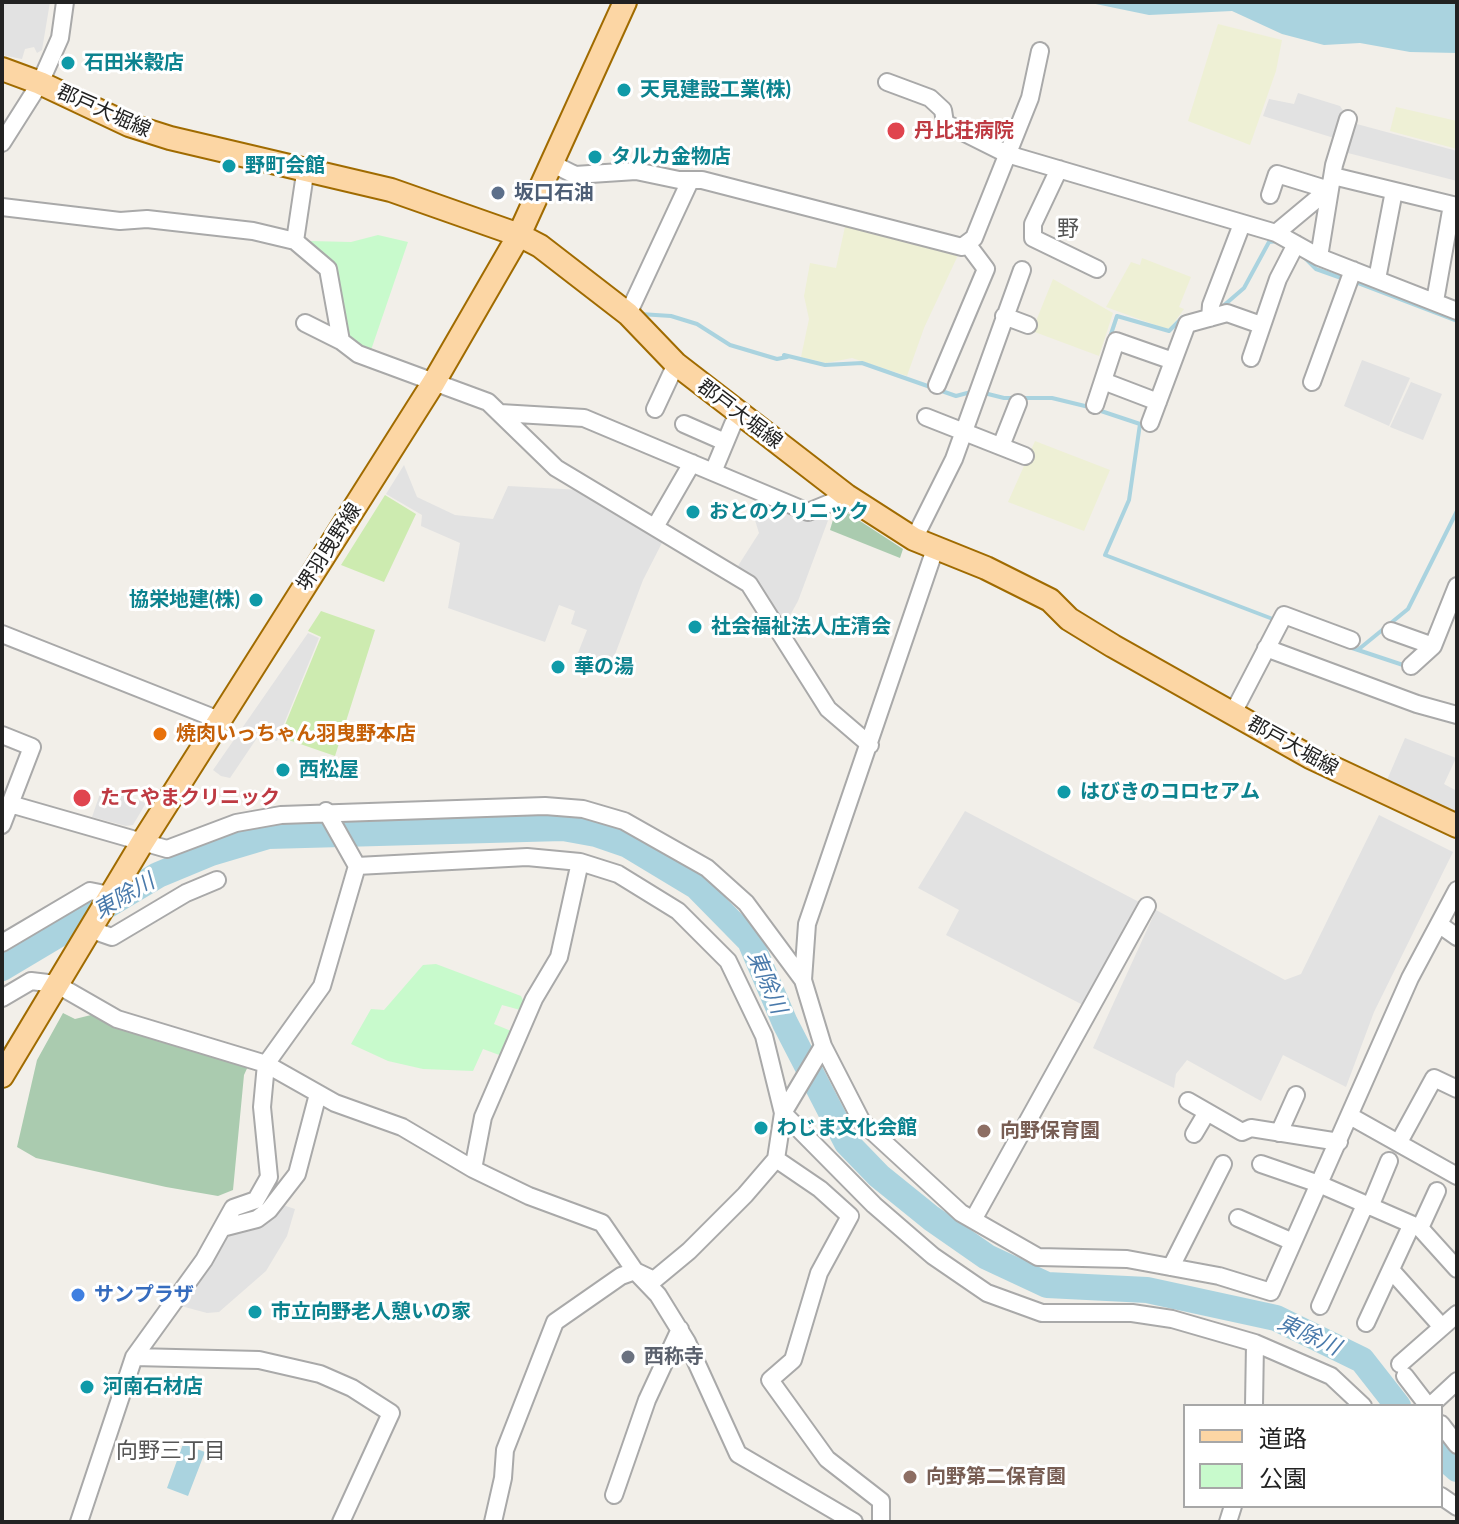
<!DOCTYPE html>
<html>
<head>
<meta charset="utf-8">
<style>
  body { margin:0 }
  #map { position:relative; width:1459px; height:1524px; overflow:hidden; background:#f2efe9; font-family:Lato,"Noto Sans JP",sans-serif }
  canvas { display:block }
  .frame { position:absolute; inset:0; border:4px solid #222; pointer-events:none }
  .legend { position:absolute; left:1183px; top:1404px; width:260px; height:104px; box-sizing:border-box; background:#fff; border:2px solid #a7a7a7; margin:0; padding:10px 14px; list-style:none; font-size:24px; color:#222 }
  .legend li { display:flex; align-items:center; gap:16px; height:40px }
  .legend b { width:40px; border:2px solid #a7a7a7 }
</style>
</head>
<body>
<div id="map">
<canvas width="1459" height="1524"></canvas>
<div class="frame"></div>
<ul class="legend">
<li><b style="height:10px;background:#fcd6a4"></b>道路</li>
<li><b style="height:22px;background:#c8facc"></b>公園</li>
</ul>
</div>
<script>
const context = document.querySelector('canvas').getContext('2d');
context.lineJoin = 'round';
function paint(path, color) { context.fillStyle = color; context.fill(path, 'evenodd'); }
const shape = rows => new Path2D(rows.map(r => 'M' + r).join(''));
function strokePath(path, color, width, dash) { context.strokeStyle = color; context.lineWidth = width; context.lineCap = dash ? 'butt' : 'round'; context.setLineDash(dash || []); context.stroke(path); }
function drawText(font, color, halo, rows, align = 'center') {
  context.font = font + ' Lato,"Noto Sans JP",sans-serif'; context.lineWidth = 6; context.setLineDash([]); context.textBaseline = 'middle'; context.strokeStyle = halo; context.fillStyle = color; for (const [text, x, y, turn = 0] of rows) {
    context.save(); context.translate(x, y); context.rotate((+turn || 0) * Math.PI / 180); context.textAlign = isNaN(turn) ? turn : align; if (halo) context.strokeText(text, 0, 0); context.fillText(text, 0, 0); context.restore();
  }
}
const farmland = shape([
  [1218,24,1282,40,1276,71,1250,145,1188,121],
  [1396,107,1457,121,1457,149,1390,131],
  [846,222,960,251,924,328,907,376,852,358,826,363,801,357,809,319,804,296,810,263,836,268],
  [1142,258,1191,277,1179,307,1184,309,1171,327,1166,329,1106,307,1131,262,1140,265],
  [1053,279,1113,313,1099,356,1032,331],
  [1035,441,1110,470,1084,531,1008,502]
]);
const grass = shape([
  [385,495,416,514,384,582,341,565],
  [321,611,375,630,335,756,280,737,321,637,308,631]
]);
const cemetery = shape([
  [837,506,903,549,900,558,830,530],
  [63,1013,75,1019,91,1015,169,1043,250,1062,244,1075,233,1190,218,1196,166,1187,36,1158,17,1147,37,1060]
]);
const park = shape([
  [378,235,408,242,370,353,344,333,337,300,308,246,310,241,351,242],
  [436,964,521,996,526,1006,524,1011,502,1005,494,1024,516,1033,502,1056,483,1049,473,1071,423,1069,388,1061,351,1044,371,1009,384,1010,423,965]
]);
const parking = shape([
  [2,2,50,2,42,50,37,53,34,47,25,49,22,59,2,55],
  [1298,93,1340,106,1344,112,1334,138,1263,116,1269,99,1294,104],
  [1353,123,1457,151,1457,181,1344,152],
  [1362,360,1410,378,1389,426,1344,406],
  [1411,382,1442,394,1423,440,1390,427],
  [404,465,417,497,455,515,493,519,508,486,581,490,665,537,643,580,611,665,578,653,587,630,571,624,575,611,559,605,545,642,448,608,460,543,421,526,422,515,386,494],
  [765,499,833,507,798,601,783,628,736,569,759,533,754,517],
  [308,633,319,638,277,741,259,735,230,778,221,776,213,770],
  [1405,738,1456,758,1444,784,1457,791,1457,814,1387,780],
  [102,788,146,803,133,825,126,826,92,817],
  [965,811,1141,903,1085,1006,946,935,959,910,918,888],
  [1379,815,1453,852,1374,1012,1346,1087,1283,1055,1261,1101,1187,1060,1176,1074,1174,1088,1093,1048,1156,910,1285,980,1301,974],
  [280,1204,295,1209,287,1236,266,1271,219,1312,207,1313,181,1306,202,1279,226,1232]
]);
const water = shape([
  [1086,2,1457,2,1457,53,1410,52,1360,43,1324,45,1282,34,1232,11,1149,15],
  [183,1444,205,1452,188,1496,167,1488]
]);
const stream = shape([
  [1303,256,1316,269,1347,280],
  [1355,282,1457,321],
  [1222,307,1244,288,1269,242,1278,241],
  [640,314,671,316,697,324,730,345,777,359,787,357,784,355,825,365,862,363,956,396,971,392],
  [1109,340,1117,316,1169,331,1183,317],
  [984,393,1004,398,1052,398,1089,407],
  [1098,410,1140,424,1129,500,1105,555,1278,621],
  [1346,646,1406,666],
  [1359,649,1408,609,1457,511]
]);
const river = shape([
  [2,968,158,875,211,853,268,836,563,828,596,834,628,845,696,886,750,941,785,1023,847,1143,879,1176,931,1218,987,1257,1047,1285,1147,1290,1276,1318,1362,1360,1398,1406],
  [1441,1455,1457,1469]
]);
const minor = shape([
  [887,82,930,98,943,110,945,123,1007,154,1276,233,1319,257,1457,311],
  [2,143,40,83,60,38,65,2],
  [553,164,575,175,636,171,679,180,702,180,962,247,974,238,1030,98,1040,51],
  [1059,169,1033,224,1033,238,1097,269],
  [1333,176,1457,206],
  [1270,195,1277,174,1326,189],
  [2,207,120,221,147,219,253,231,295,241,306,167],
  [1276,233,1330,188],
  [295,241,328,269,341,341,358,354,488,402,556,468,749,584,828,709,870,745],
  [1319,257,1334,165,1348,119],
  [1377,279,1394,191],
  [1435,301,1452,205],
  [628,314,690,181],
  [1004,316,1028,325],
  [1210,318,1211,305,1242,224],
  [305,323,341,341],
  [1251,358,1278,279,1296,244],
  [1103,381,1158,402],
  [1312,382,1353,270],
  [937,385,986,269,968,245],
  [1095,405,1116,341,1173,361],
  [655,409,676,364],
  [500,413,584,418,808,512,847,496],
  [926,417,1025,456],
  [1150,423,1187,324,1227,313,1261,325],
  [684,424,725,442],
  [1001,446,1018,403],
  [713,472,733,424,743,415],
  [655,527,692,463],
  [914,539,954,459,1022,270],
  [935,549,807,924,803,980,823,1046,862,1122,961,1213,1038,1257,1127,1259,1219,1276,1271,1292,1410,978,1457,890],
  [1391,631,1433,646],
  [2,634,219,720],
  [1266,648,1417,704,1457,715],
  [1411,666,1433,646,1457,586],
  [1233,713,1284,615,1351,640],
  [2,735,32,747,2,825],
  [10,804,167,849,236,823,281,815,545,806,583,809,624,821,707,868,746,903,803,980],
  [357,866,527,857,580,862,618,874,678,911,728,961,764,1036,783,1113,874,1205,933,1256,987,1293,1042,1313,1132,1313,1172,1319,1255,1343,1331,1376,1363,1406],
  [1440,925,1457,937],
  [89,929,112,937,186,893,217,880],
  [2,943,90,891,110,895],
  [2,998,31,981,56,984,117,1019,266,1064,335,1103,402,1127,473,1169,529,1196,602,1223,635,1271,658,1295,687,1342,738,1454,854,1522],
  [1188,1101,1242,1132,1251,1128,1339,1142],
  [1350,1116,1457,1176],
  [1279,1133,1296,1095],
  [1194,1134,1207,1112],
  [1399,1142,1434,1078,1457,1089],
  [776,1159,820,1189,850,1216,819,1273,793,1360,770,1380,827,1459,881,1501,881,1522],
  [1261,1164,1319,1184,1420,1228,1457,1269],
  [473,1169,483,1117,534,999,559,957,580,862],
  [1370,1207,1389,1161],
  [1238,1218,1293,1242],
  [973,1220,1147,906],
  [222,1228,257,1219,269,1210,297,1174,318,1094],
  [1420,1228,1437,1191],
  [1171,1267,1223,1164],
  [1391,1270,1442,1327],
  [1320,1306,1365,1205],
  [1366,1323,1411,1226],
  [134,1357,259,1360,320,1374,352,1388,391,1413,341,1522],
  [1400,1364,1457,1314],
  [1405,1376,1428,1406],
  [1254,1406,1255,1343],
  [1430,1406,1457,1381],
  [1441,1424,1457,1445],
  [614,1495,647,1400,680,1329],
  [1441,1496,1457,1507],
  [79,1522,134,1357,204,1260,233,1208,256,1200,269,1177,262,1107,266,1064,322,986,357,866,326,811],
  [493,1522,503,1478,505,1450,555,1322,621,1276,635,1271,654,1280,689,1251,745,1195,776,1159,783,1113,823,1046],
  [1228,1522,1233,1506]
]);
const major = shape([
  [2,69,40,83,129,125,170,138,391,190,519,235,540,246,628,314,676,364,847,496,914,539,986,568,1050,600,1069,619,1113,646,1310,757,1457,826],
  [2,1076,142,843,434,382,519,235,625,2]
]);
const markers = [
  [68,63,8,"#0f9aa8"],
  [624,90,8,"#0f9aa8"],
  [896,131,10,"#e0444e"],
  [595,157,8,"#0f9aa8"],
  [229,166,8,"#0f9aa8"],
  [498,193,8,"#5c6f8a"],
  [693,512,8,"#0f9aa8"],
  [256,600,8,"#0f9aa8"],
  [695,627,8,"#0f9aa8"],
  [558,667,8,"#0f9aa8"],
  [160,734,8,"#e8710a"],
  [283,770,8,"#0f9aa8"],
  [1064,792,8,"#0f9aa8"],
  [82,798,10,"#e0444e"],
  [761,1128,8,"#0f9aa8"],
  [984,1131,8,"#8d6e63"],
  [78,1295,8,"#3f7fe0"],
  [255,1312,8,"#0f9aa8"],
  [628,1357,8,"#6b7280"],
  [87,1387,8,"#0f9aa8"],
  [910,1477,8,"#8d6e63"]
];
const cultureNames = [
  ["石田米穀店",84,63],
  ["天見建設工業(株)",640,90],
  ["タルカ金物店",611,157],
  ["野町会館",245,166],
  ["おとのクリニック",709,512],
  ["協栄地建(株)",240,600,"right"],
  ["社会福祉法人庄清会",711,627],
  ["華の湯",574,667],
  ["西松屋",299,770],
  ["はびきのコロセアム",1080,792],
  ["わじま文化会館",777,1128],
  ["市立向野老人憩いの家",271,1312],
  ["河南石材店",103,1387]
];
const streetNames = [
  ["郡戸大堀線",104,111,24],
  ["郡戸大堀線",740,414,37],
  ["堺羽曳野線",329,547,-57],
  ["郡戸大堀線",1293,746,29]
];
const healthNames = [
  ["丹比荘病院",914,131],
  ["たてやまクリニック",100,798]
];
const serviceNames = [
  ["坂口石油",514,193]
];
const foodNames = [
  ["焼肉いっちゃん羽曳野本店",176,734]
];
const educationNames = [
  ["向野保育園",1000,1131],
  ["向野第二保育園",926,1477]
];
const shopNames = [
  ["サンプラザ",94,1295]
];
const worshipNames = [
  ["西称寺",644,1357]
];
const neighbourhoodNames = [
  ["野",1068,229],
  ["向野三丁目",171,1451]
];
const waterNames = [
  ["東除川",124,896,-30],
  ["東除川",767,982,67],
  ["東除川",1309,1335,25]
];
paint(farmland, '#eef0d5');
paint(grass, '#cdebb0');
paint(cemetery, '#aacbaf');
paint(park, '#c8facc');
paint(parking, '#e2e2e2');
paint(water, '#aad3df');
strokePath(stream, '#aad3df', 4);
strokePath(river, '#aad3df', 26);
strokePath(minor, '#a9a9a9', 20);
strokePath(major, '#a06b00', 26);
strokePath(minor, '#fff', 16);
strokePath(major, '#fcd6a4', 22);
for (const [x, y, r, color] of markers) { const dot = new Path2D(); dot.arc(x, y, r, 0, 2 * Math.PI); context.fillStyle = color; context.fill(dot); strokePath(dot, '#fff', 3); }
drawText('bold 20px', '#0d838f', '#fff', cultureNames, 'left');
drawText('20px', '#222', '#fff', streetNames);
drawText('bold 20px', '#be3a42', '#fff', healthNames, 'left');
drawText('bold 20px', '#4e5e75', '#fff', serviceNames, 'left');
drawText('bold 20px', '#c56008', '#fff', foodNames, 'left');
drawText('bold 20px', '#785e54', '#fff', educationNames, 'left');
drawText('bold 20px', '#366cbe', '#fff', shopNames, 'left');
drawText('bold 20px', '#5b616d', '#fff', worshipNames, 'left');
drawText('22px', '#555', '#fff', neighbourhoodNames);
drawText('italic 22px', '#4a7aab', '#fff', waterNames);
</script>
</body>
</html>
